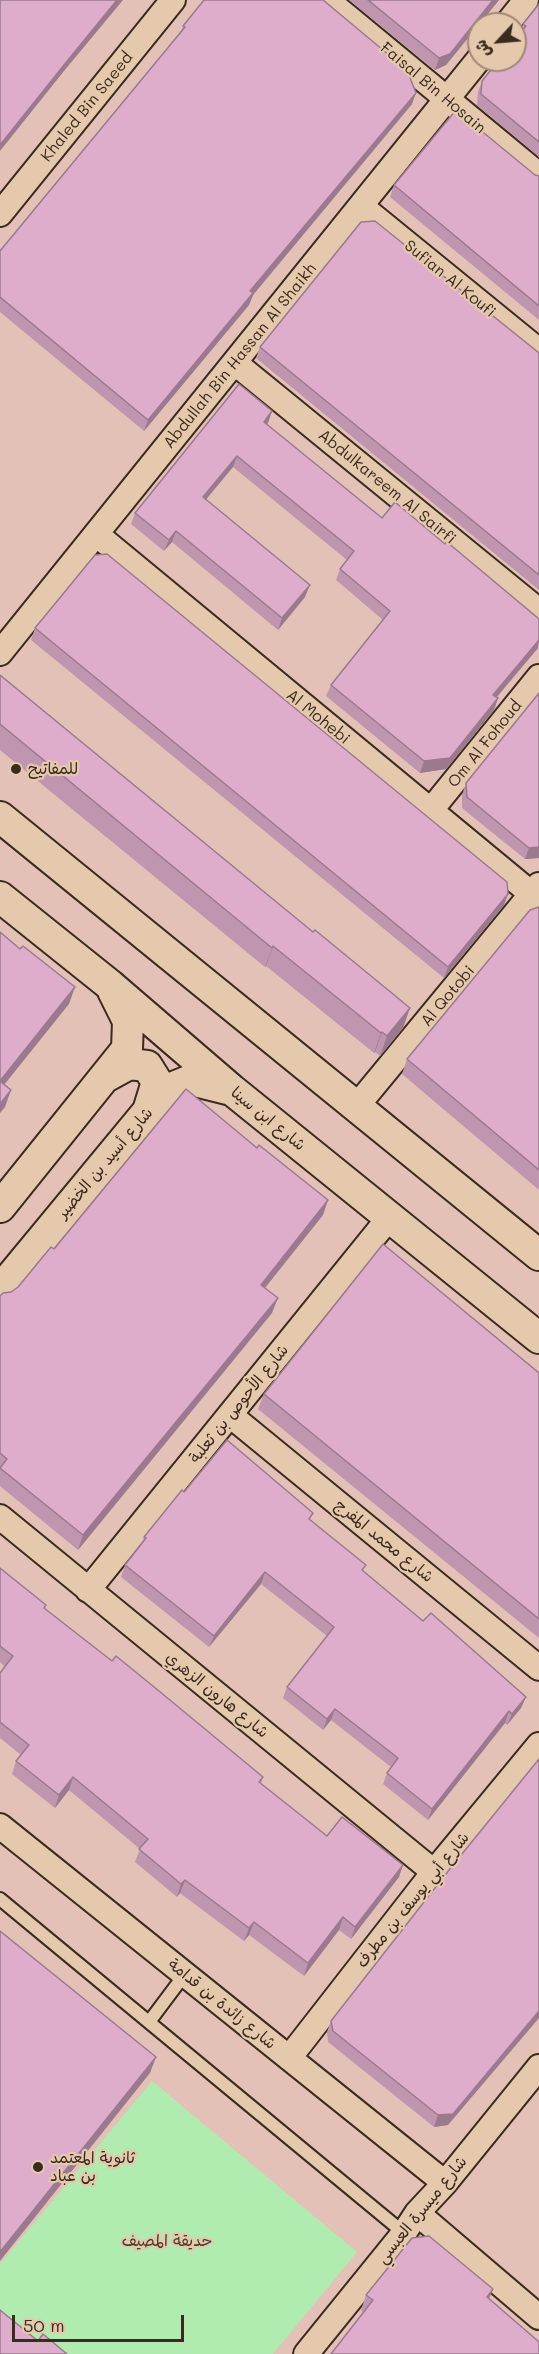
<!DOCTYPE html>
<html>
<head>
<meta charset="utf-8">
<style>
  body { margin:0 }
  #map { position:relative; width:539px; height:2354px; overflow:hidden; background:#e3c1b6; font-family:Mali,"Playpen Sans Arabic",sans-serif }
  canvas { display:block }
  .north { position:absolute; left:467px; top:12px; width:60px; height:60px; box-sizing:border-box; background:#e5c9ac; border:2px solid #a18973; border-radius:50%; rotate:244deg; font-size:16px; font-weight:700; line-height:24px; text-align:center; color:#3b2a1e }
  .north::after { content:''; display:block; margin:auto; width:21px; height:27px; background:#3b2a1e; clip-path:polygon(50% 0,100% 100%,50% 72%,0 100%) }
  .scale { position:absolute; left:12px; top:2315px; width:172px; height:27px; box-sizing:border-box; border:3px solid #3b2a1e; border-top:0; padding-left:8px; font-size:18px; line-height:21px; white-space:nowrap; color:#3b2a1e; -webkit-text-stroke:4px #e5c9ac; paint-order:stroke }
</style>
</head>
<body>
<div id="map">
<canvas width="539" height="2354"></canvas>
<div class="north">ش</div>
<div class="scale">50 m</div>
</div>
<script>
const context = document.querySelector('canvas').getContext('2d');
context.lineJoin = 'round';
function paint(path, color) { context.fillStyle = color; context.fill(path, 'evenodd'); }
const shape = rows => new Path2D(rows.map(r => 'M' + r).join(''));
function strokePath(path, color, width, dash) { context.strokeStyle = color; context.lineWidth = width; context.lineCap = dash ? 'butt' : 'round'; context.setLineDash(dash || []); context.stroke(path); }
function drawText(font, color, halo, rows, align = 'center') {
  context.font = font + ' Mali,"Playpen Sans Arabic",sans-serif'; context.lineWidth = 4.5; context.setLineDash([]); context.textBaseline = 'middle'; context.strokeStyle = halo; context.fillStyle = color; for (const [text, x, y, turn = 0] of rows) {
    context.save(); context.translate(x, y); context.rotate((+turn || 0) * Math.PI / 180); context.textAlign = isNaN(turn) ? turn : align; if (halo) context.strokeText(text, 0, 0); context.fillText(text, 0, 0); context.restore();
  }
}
const green = shape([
  [152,2081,357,2252,273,2354,49,2354,0,2313,0,2264]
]);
const service = shape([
  [0,1899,404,2233],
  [149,2022,185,1974]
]);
const minor = shape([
  [327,0,539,175],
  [507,24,526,0],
  [361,206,539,351],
  [0,214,173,0],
  [235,363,539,611],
  [96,534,539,900],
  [0,653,479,59],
  [431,810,539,677],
  [356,1107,539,885],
  [230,1415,539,1668],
  [0,1517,434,1872],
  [88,1590,389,1218],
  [0,1826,445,2183],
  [289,2058,434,1872,539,1745],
  [417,2213,539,2317],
  [306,2354,404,2233,417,2213,445,2183,539,2067]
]);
const tertiary = shape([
  [0,817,539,1255],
  [0,897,110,985,232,1090,539,1338],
  [107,1076,129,1064,147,1066,157,1082,148,1111],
  [0,1207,127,1049,128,1021,113,991],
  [0,1290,148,1111,169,1089,191,1080,227,1089]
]);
const wall = shape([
  [349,0,499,0,446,65,435,70],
  [539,4,539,157,477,105,478,92,482,81,519,35,523,24],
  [183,26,412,104,253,295,249,305,144,431,0,312,0,251,181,32],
  [535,175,539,176,539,320,390,197,394,185],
  [260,347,539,353,539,590,256,358],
  [272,411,267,424,538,648,497,697,498,698,494,710,446,769,420,773,326,696,331,685,383,620,336,580,340,569,347,560,233,467,206,499,305,597,278,630,172,542,164,551,131,524,135,513],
  [35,628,508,894,504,905,444,978,31,640],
  [0,675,403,1028,380,1056,375,1052,374,1053,266,966,265,967,0,750],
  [466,783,539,858,525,859,462,808,462,795],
  [539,907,539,1190,402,1074,407,1059],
  [323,1215,265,1288,272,1313,78,1550,0,1486,0,1296,11,1292,18,1287,54,1249],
  [539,1373,539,1638,258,1409,264,1394],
  [184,1492,311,1521,363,1571,423,1621,526,1697,521,1708,507,1725,505,1723,428,1820,383,1784,387,1773,391,1767,331,1720,323,1730,283,1698,287,1687,327,1636,261,1584,209,1647,121,1577,125,1565,142,1544,144,1537],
  [0,1568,45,1609,263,1777,261,1784,327,1836,399,1877,351,1939,339,1930,304,1976,249,1935,244,1941,180,1893,177,1897,135,1862,140,1849,69,1790,55,1808,12,1774,16,1761,21,1755,0,1738,0,1673,5,1667,0,1662],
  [331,2021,448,2125,434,2127,328,2042,327,2032],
  [366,2295,489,2299,363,2313,361,2310]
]);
const shadedWall = shape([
  [117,0,123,0,64,71,0,151,0,145,68,60],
  [493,0,499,0,446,65,435,70,439,58],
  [416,93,412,104,253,295,249,305,144,431,148,420,250,291],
  [272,411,268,423,260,433,264,422],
  [237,456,233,467,199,508,203,497],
  [176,531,172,542,164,551,169,540],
  [310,585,305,597,278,630,282,618],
  [539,640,538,648,489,706,493,695],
  [498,698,494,710,446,769,420,773,424,761],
  [539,847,539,858,525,859,529,848],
  [508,894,504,905,444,978,448,967],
  [273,946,266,966,265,967,272,948],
  [75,987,69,1004,0,1090,0,1081],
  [410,1008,403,1028,380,1056,387,1036],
  [382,1032,375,1052,374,1053,381,1033],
  [11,1090,5,1107,0,1113,0,1104],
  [328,1200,323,1215,256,1299,261,1285],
  [278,1298,272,1313,78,1550,83,1535],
  [265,1572,261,1584,209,1647,214,1636],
  [526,1697,521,1708,507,1725,512,1714],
  [335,1709,331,1720,323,1730,327,1719],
  [509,1711,505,1723,428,1820,432,1809],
  [73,1777,69,1790,55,1808,59,1795],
  [403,1865,399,1877,351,1939,355,1927],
  [185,1880,180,1893,177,1897,181,1884],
  [343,1917,339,1930,304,1976,308,1963],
  [254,1922,249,1935,244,1941,249,1928],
  [539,2011,539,2018,448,2125,434,2127,438,2115],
  [156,2057,150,2073,0,2261,0,2252],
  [493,2289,487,2304,487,2297]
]);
const building = shape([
  [0,0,117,0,68,60,0,145,0,0],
  [204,0,323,0,407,70,416,93,250,291,253,293,148,420,0,297,0,251,185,27,183,26,204,0],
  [368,0,493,0,450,54,439,58,368,0],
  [539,4,539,142,481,94,482,81,499,60,515,60,515,40,526,26,523,24,539,4],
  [456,110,535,175,539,176,539,306,394,185,456,110],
  [375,221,539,353,539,575,260,347,361,222,375,221],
  [239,384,272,411,264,422,382,518,395,502,445,544,447,542,539,619,539,640,493,695,498,698,450,758,424,761,331,685,390,611,340,569,354,551,237,456,203,497,310,585,282,618,176,531,169,540,135,513,239,384],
  [107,554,507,882,508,894,448,967,35,628,95,555,107,554],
  [0,675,313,932,315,930,410,1008,387,1036,382,1032,381,1033,273,946,272,948,0,724,0,675],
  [539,693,539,847,529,848,467,797,466,783,539,693],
  [539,907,539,1170,407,1059,530,910,539,907],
  [0,932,20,949,23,946,75,987,0,1081,11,1090,0,1104,0,932],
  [186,1089,257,1148,259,1145,328,1200,261,1285,278,1298,83,1535,0,1468,7,1459,0,1453,0,1296,3,1293,11,1292,18,1287,51,1247,54,1249,186,1089],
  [383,1244,539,1373,539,1619,264,1394,383,1244],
  [227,1440,313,1513,309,1519,366,1565,362,1570,423,1621,431,1613,526,1697,512,1714,509,1711,432,1809,387,1773,398,1758,335,1709,327,1719,287,1687,334,1627,265,1572,214,1636,125,1565,146,1538,144,1537,182,1490,184,1492,227,1440],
  [0,1568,46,1605,44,1608,112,1661,116,1656,159,1691,263,1777,259,1782,327,1836,342,1817,403,1865,355,1927,343,1917,308,1963,254,1922,249,1928,185,1880,181,1884,139,1849,148,1839,73,1777,59,1795,16,1761,29,1745,0,1722,0,1673,13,1656,0,1646,0,1568],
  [539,1759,539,2011,453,2114,438,2115,333,2031,331,2021,449,1870,539,1759],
  [0,1931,156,2057,0,2252,0,1931],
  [429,2236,493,2289,487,2297,539,2342,539,2354,331,2354,373,2300,366,2295,412,2238,429,2236],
  [0,2310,38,2341,43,2334,67,2354,0,2354,0,2310]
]);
const markers = [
  [16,769,6,"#3b2a1e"],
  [38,2167,6,"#3b2a1e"]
];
const streetNames = [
  ["Faisal Bin Hosain",433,88,40],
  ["Khaled Bin Saeed",87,107,-51],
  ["Sufian Al Koufi",450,279,39],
  ["Abdullah Bin Hassan Al Shaikh",240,356,-51],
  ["Abdulkareem Al Sairfi",387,487,39],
  ["Al Mohebi",318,717,39],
  ["Om Al Fohoud",485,744,-51],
  ["Al Qotobi",448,996,-50],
  ["شارع ابن سينا",268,1119,39],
  ["شارع أسيد بن الخضير",105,1163,-50],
  ["شارع الأحوص بن ثعلبة",239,1404,-51],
  ["شارع محمد المفرج",384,1541,39],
  ["شارع هارون الزهري",217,1695,39],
  ["شارع أبي يوسف بن مطرف",413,1900,-51],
  ["شارع زائدة بن قدامة",222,2004,39],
  ["شارع ميسرة العبسي",422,2210,-51]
];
const poiNames = [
  ["للمفاتيح",28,769],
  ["ثانوية المعتمد",50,2158],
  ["بن عباد",50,2176]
];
const parkNames = [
  ["حديقة المصيف",167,2241]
];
paint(green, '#b0ebb0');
strokePath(service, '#3b2a1e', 16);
strokePath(minor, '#3b2a1e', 28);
strokePath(tertiary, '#3b2a1e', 34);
strokePath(service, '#e5c9ac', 12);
strokePath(minor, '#e5c9ac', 24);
strokePath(tertiary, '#e5c9ac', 30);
paint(wall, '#bf95af');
paint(shadedWall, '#9b798f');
paint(building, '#deadcc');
strokePath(building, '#9b798f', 1.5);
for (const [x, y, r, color] of markers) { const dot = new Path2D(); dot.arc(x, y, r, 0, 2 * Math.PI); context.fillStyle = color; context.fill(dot); strokePath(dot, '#e5c9ac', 2); }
drawText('16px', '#3b2a1e', '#e5c9ac', streetNames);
drawText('16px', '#3b2a1e', '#e5c9ac', poiNames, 'left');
drawText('16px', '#473d2d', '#e5c9ac', parkNames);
</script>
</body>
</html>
